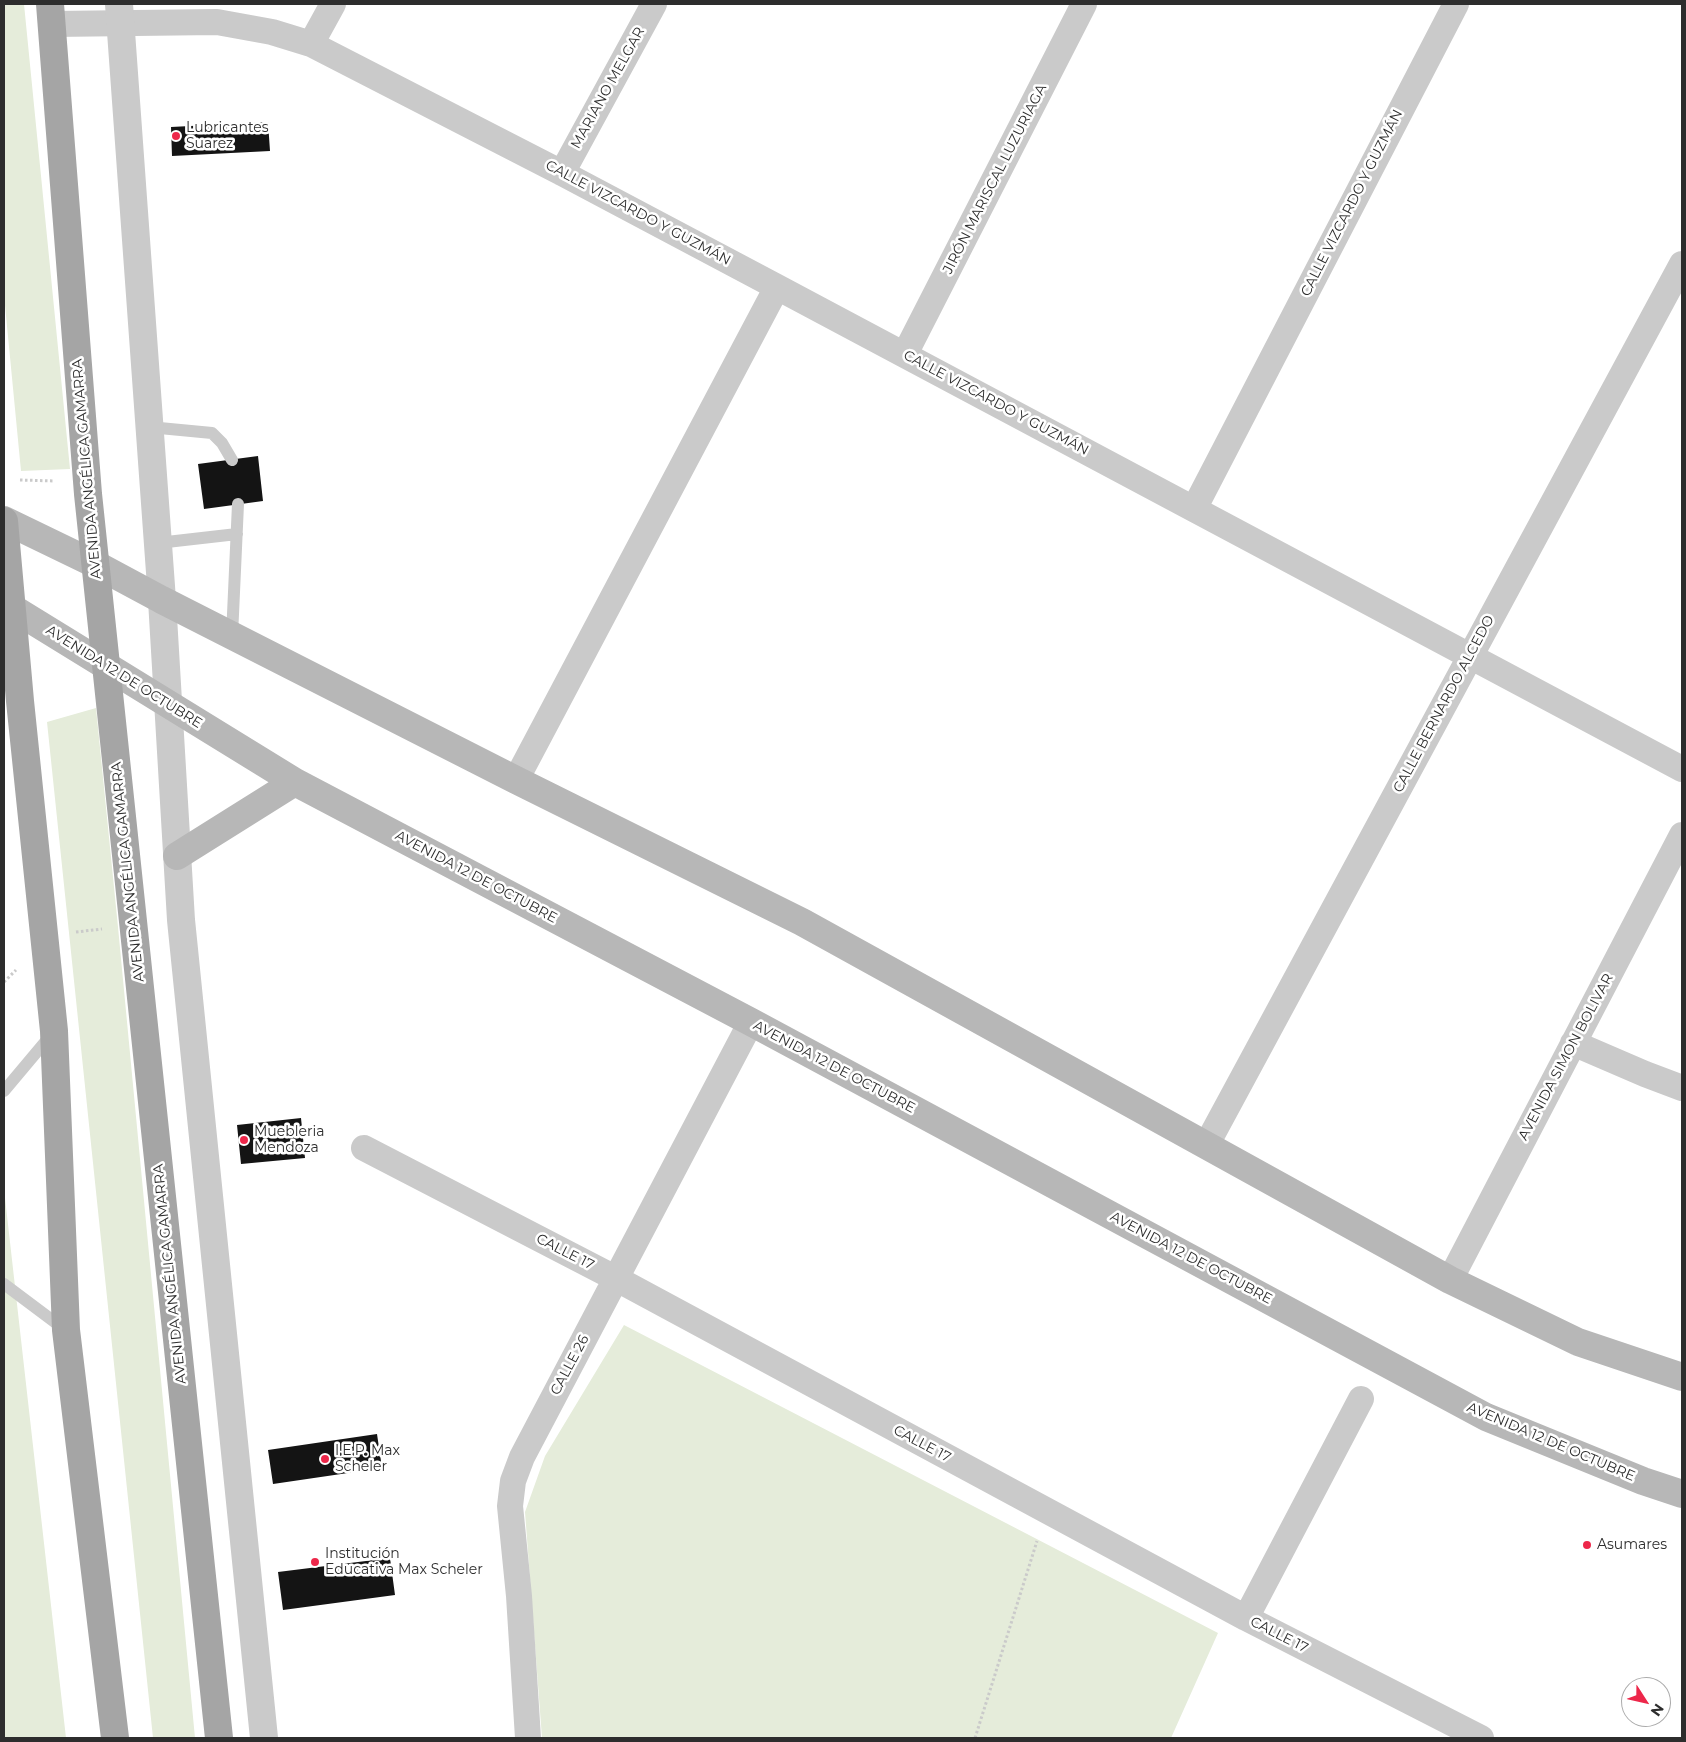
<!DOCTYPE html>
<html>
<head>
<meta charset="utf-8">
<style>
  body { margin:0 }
  #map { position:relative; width:1686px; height:1742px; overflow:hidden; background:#fff; font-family:Montserrat,sans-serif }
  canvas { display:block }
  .frame { position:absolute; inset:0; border:5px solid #2d2d2d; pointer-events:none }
  .north { position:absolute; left:1621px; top:1677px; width:50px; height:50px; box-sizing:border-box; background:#fff; border:1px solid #ababab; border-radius:50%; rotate:125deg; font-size:14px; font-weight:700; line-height:20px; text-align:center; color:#2d2d2d }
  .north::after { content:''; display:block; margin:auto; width:18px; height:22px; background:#ed274a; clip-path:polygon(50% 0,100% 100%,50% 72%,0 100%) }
</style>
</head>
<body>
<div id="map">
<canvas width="1686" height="1742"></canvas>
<div class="frame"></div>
<div class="north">N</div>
</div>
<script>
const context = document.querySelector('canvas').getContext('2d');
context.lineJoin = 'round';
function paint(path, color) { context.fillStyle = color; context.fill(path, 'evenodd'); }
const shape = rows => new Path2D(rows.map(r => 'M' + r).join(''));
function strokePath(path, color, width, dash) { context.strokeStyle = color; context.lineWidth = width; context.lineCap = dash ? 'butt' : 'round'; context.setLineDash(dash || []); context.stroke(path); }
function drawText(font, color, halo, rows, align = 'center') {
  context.font = font + ' Montserrat,sans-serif'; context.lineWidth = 5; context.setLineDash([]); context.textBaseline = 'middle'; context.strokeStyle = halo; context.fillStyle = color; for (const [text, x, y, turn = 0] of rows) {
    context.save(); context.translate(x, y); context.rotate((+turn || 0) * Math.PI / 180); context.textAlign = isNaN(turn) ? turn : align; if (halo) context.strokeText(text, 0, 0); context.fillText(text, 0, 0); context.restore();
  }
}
const green = shape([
  [4,4,24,4,70,469,21,471,4,295],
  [96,708,118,927,195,1738,153,1738,47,722],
  [4,1189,66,1738,4,1738],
  [624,1325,1218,1633,1171,1738,542,1738,525,1512,545,1456]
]);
const building = shape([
  [268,122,270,151,172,156,171,127],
  [258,456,263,501,204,509,198,464],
  [301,1118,305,1158,241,1164,237,1125],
  [377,1434,382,1468,273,1484,268,1450],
  [390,1558,395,1595,283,1610,278,1572]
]);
const path = shape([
  [20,480,55,481],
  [76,932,102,929],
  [4,982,16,970],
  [975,1738,1037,1541]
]);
const service = shape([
  [149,427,212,433,222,443,232,460],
  [158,543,237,534],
  [232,636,238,504],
  [4,1091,51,1035],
  [4,1284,64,1329]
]);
const minor = shape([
  [52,24,217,22,272,32,311,44,562,173,777,287,1682,769],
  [311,44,333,4],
  [562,173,654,4],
  [905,354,1084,4],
  [1194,509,1456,4],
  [516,780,777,287],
  [1573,1043,1645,1074,1682,1088],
  [1207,1144,1682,264],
  [364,1148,615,1278,1246,1618,1481,1738],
  [1450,1280,1682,835],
  [1246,1618,1361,1399],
  [528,1738,519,1596,510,1506,513,1481,522,1457,751,1022]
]);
const tertiary = shape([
  [119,4,162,600,181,920,264,1738]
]);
const secondary = shape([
  [4,520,95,564,162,600,516,780,802,922,1450,1280,1578,1342,1682,1377],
  [4,603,295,782,751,1022,1486,1417,1643,1481,1682,1494],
  [177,856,295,782]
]);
const primary = shape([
  [50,4,88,494,219,1738],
  [4,521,20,701,54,1031,66,1330,115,1738]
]);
const markers = [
  [176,136,5,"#ed274a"],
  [244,1140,5,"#ed274a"],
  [325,1459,5,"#ed274a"],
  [1587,1545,5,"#ed274a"],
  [315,1562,5,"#ed274a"]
];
const streetNames = [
  ["MARIANO MELGAR",608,88,-61],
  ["JIRÓN MARISCAL LUZURIAGA",995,179,-63],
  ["CALLE VIZCARDO Y GUZMÁN",1352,203,-63],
  ["CALLE VIZCARDO Y GUZMÁN",638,213,28],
  ["CALLE VIZCARDO Y GUZMÁN",996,403,28],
  ["AVENIDA ANGÉLICA GAMARRA",87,469,-95],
  ["AVENIDA 12 DE OCTUBRE",124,677,32],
  ["CALLE BERNARDO ALCEDO",1444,704,-62],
  ["AVENIDA ANGÉLICA GAMARRA",128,872,-96],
  ["AVENIDA 12 DE OCTUBRE",476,877,28],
  ["AVENIDA SIMON BOLIVAR",1566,1057,-62],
  ["AVENIDA 12 DE OCTUBRE",834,1067,28],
  ["CALLE 17",565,1252,27],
  ["AVENIDA 12 DE OCTUBRE",1191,1258,28],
  ["AVENIDA ANGÉLICA GAMARRA",170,1274,-96],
  ["CALLE 26",570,1365,-62],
  ["AVENIDA 12 DE OCTUBRE",1551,1442,23],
  ["CALLE 17",922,1444,28],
  ["CALLE 17",1279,1635,27]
];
const poiNames = [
  ["Lubricantes",186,128],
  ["Suarez",186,144],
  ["Muebleria",254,1132],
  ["Mendoza",254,1148],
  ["I.E.P. Max",335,1451],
  ["Scheler",335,1467],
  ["Asumares",1597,1545],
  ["Institución",325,1554],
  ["Educativa Max Scheler",325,1570]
];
paint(green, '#e5ecda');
paint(building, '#141414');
strokePath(path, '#cacaca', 3, [2.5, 2.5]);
strokePath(service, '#cacaca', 12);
strokePath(minor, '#cacaca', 26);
strokePath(tertiary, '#cacaca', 28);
strokePath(secondary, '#b7b7b7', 28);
strokePath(primary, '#a5a5a5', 28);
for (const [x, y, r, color] of markers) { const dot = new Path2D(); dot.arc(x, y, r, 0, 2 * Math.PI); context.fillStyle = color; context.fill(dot); strokePath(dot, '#fff', 2); }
drawText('14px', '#2d2d2d', '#fff', streetNames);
drawText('14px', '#2d2d2d', '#fff', poiNames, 'left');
</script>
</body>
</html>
